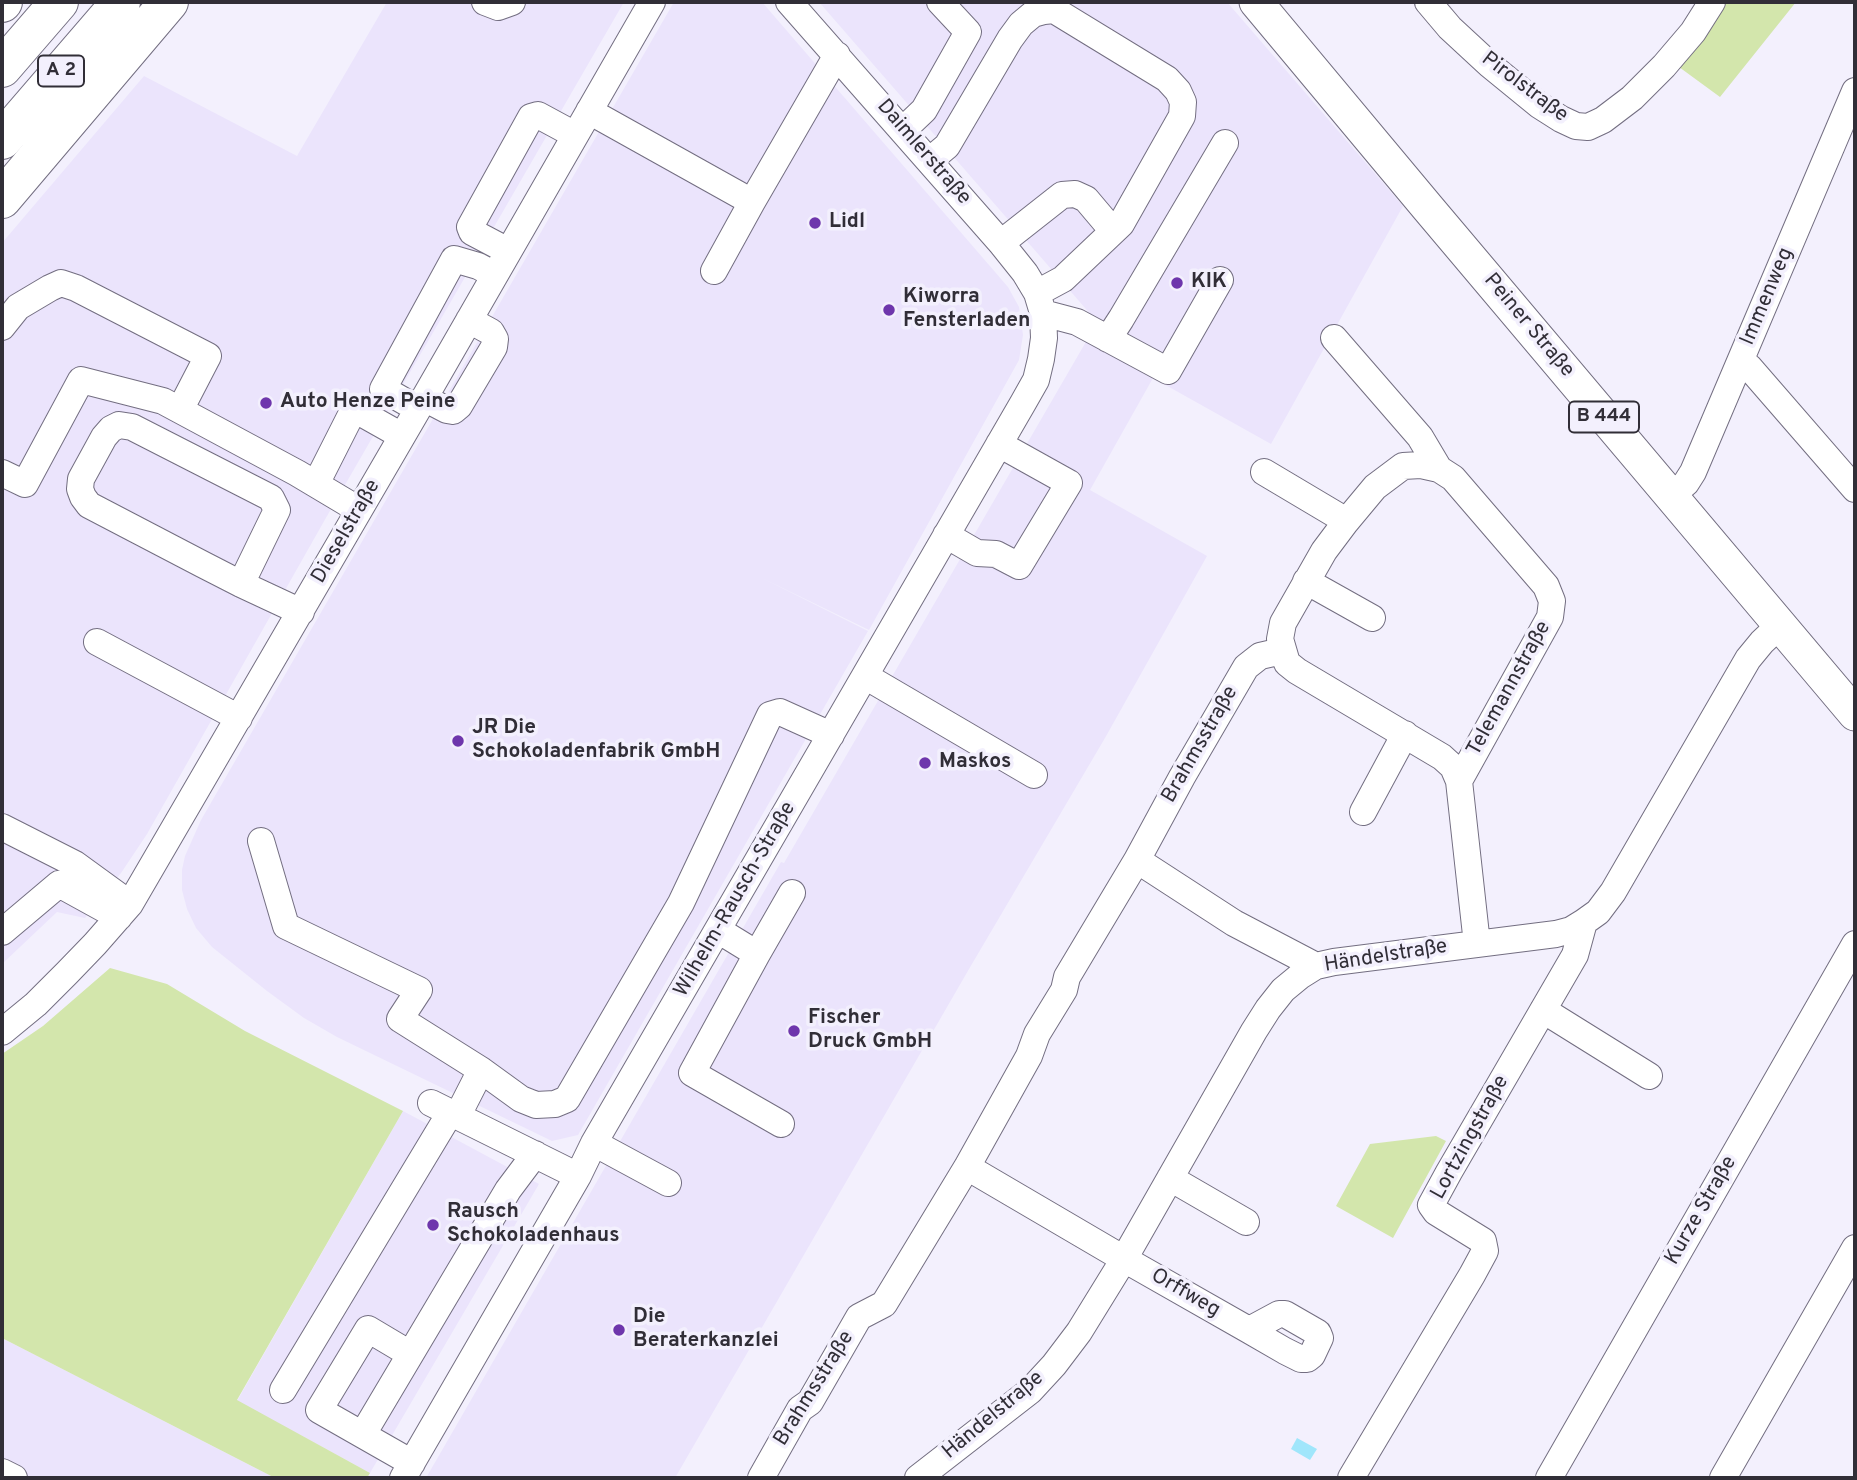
<!DOCTYPE html>
<html>
<head>
<meta charset="utf-8">
<style>
  body { margin:0 }
  #map { position:relative; width:1857px; height:1480px; overflow:hidden; background:#f3f0fd; font-family:Overpass,sans-serif }
  canvas { display:block }
  .frame { position:absolute; inset:0; border:4px solid #312e37; pointer-events:none }
</style>
</head>
<body>
<div id="map">
<canvas width="1857" height="1480"></canvas>
<div class="frame"></div>
</div>
<script>
const context = document.querySelector('canvas').getContext('2d');
context.lineJoin = 'round';
function paint(path, color) { context.fillStyle = color; context.fill(path, 'evenodd'); }
const shape = rows => new Path2D(rows.map(r => 'M' + r).join(''));
function strokePath(path, color, width, dash) { context.strokeStyle = color; context.lineWidth = width; context.lineCap = dash ? 'butt' : 'round'; context.setLineDash(dash || []); context.stroke(path); }
function drawText(font, color, halo, rows, align = 'center') {
  context.font = font + ' Overpass,sans-serif'; context.lineWidth = 7; context.setLineDash([]); context.textBaseline = 'middle'; context.strokeStyle = halo; context.fillStyle = color; for (const [text, x, y, turn = 0] of rows) {
    context.save(); context.translate(x, y); context.rotate((+turn || 0) * Math.PI / 180); context.textAlign = isNaN(turn) ? turn : align; if (halo) context.strokeText(text, 0, 0); context.fillText(text, 0, 0); context.restore();
  }
}
const built = shape([
  [387,2,624,2,327,516,147,834,121,873,85,918,57,912,2,964,2,243,144,76,297,156],
  [674,2,762,2,1008,287,1019,307,1023,335,1019,360,869,630,762,578,868,631,578,1135,552,1141,337,1037,304,1018,267,991,212,947,196,928,187,909,182,890,182,870,185,856,201,820],
  [819,2,1227,2,1403,206,1271,444,1153,378,1090,490,1207,556,1105,738,969,969,675,1478,426,1478,781,862,784,863,1087,340,1092,316],
  [403,1111,539,1184,370,1473,237,1401],
  [2,1338,275,1478,2,1478]
]);
const green = shape([
  [1725,2,1796,2,1720,97,1679,67,1718,14],
  [110,968,167,984,245,1031,403,1111,237,1400,370,1473,367,1478,275,1478,2,1338,2,1054,43,1026],
  [1436,1136,1446,1141,1393,1238,1336,1206,1370,1144]
]);
const water = shape([
  [1297,1438,1317,1449,1310,1460,1291,1449]
]);
const minor = shape([
  [485,2,498,7,512,2],
  [1428,2,1450,28,1490,65,1539,105,1561,119,1576,126,1588,127,1603,120,1632,98,1664,66,1693,32,1712,2],
  [589,111,752,202,837,55],
  [903,130,924,110,968,32,940,2],
  [929,161,947,146,1010,39,1021,24,1033,14,1044,11,1054,10,1167,79,1178,91,1183,102,1182,116,1121,224,1063,279,1037,293],
  [1001,243,1062,195,1075,194,1086,199,1113,231],
  [508,251,472,232,470,227,531,117,538,115,575,135],
  [714,271,752,202],
  [1043,313,1077,322,1168,371,1220,280],
  [2,327,18,307,50,288,61,283,76,288,208,356,180,410],
  [1334,338,1420,437,1439,469],
  [1108,339,1121,319,1225,143],
  [1739,364,1749,367,1855,489],
  [424,398,447,410,453,411,459,406,494,347,495,339,491,332,469,320],
  [418,409,383,389,454,259,478,266,495,275],
  [1264,472,1338,516,1345,523],
  [2,473,25,484,81,380,163,401,297,473,359,510],
  [316,484,354,409,402,436],
  [1671,496,1686,483,1693,472,1855,91],
  [946,535,977,553,996,554,1019,566,1069,483,999,444],
  [1306,581,1372,618],
  [241,584,277,510,271,498,132,427,119,425,111,429,104,437,81,479,80,489,83,497,89,505,202,564,241,584,301,612],
  [97,642,239,718],
  [865,676,1034,775],
  [1459,781,1453,767,1442,757,1297,671,1287,663,1280,639,1283,623,1324,551,1345,523,1375,487,1403,466,1421,465,1439,469,1453,478,1546,586,1552,601,1550,617,1459,781,1477,944],
  [1363,812,1405,734],
  [2,827,75,864,130,904],
  [261,841,286,926,419,990,400,1019,481,1070,521,1099,536,1105,555,1104,567,1099,681,903,770,715,780,712,831,735],
  [1137,860,1182,777,1246,667,1260,656,1282,651],
  [718,930,757,954,692,1073,781,1124],
  [2,932,59,884,119,917],
  [757,954,792,893],
  [1543,1010,1649,1076],
  [2,1032,36,1004,67,973,95,944,130,904,418,409,652,2],
  [431,1103,578,1176],
  [457,1117,481,1070],
  [594,1143,668,1183],
  [967,1167,1124,1259,1247,1329,1285,1351,1301,1359,1307,1359,1312,1355,1320,1338,1318,1333,1285,1314,1279,1314,1253,1328,1247,1329],
  [1170,1178,1246,1222],
  [410,1354,368,1329,319,1410,412,1463],
  [283,1390,450,1113],
  [363,1434,508,1190,535,1154],
  [2,1472,14,1478],
  [403,1478,578,1176,594,1143,1023,403,1036,380,1041,359,1044,338,1043,313,1037,293,1025,273,1001,243,789,2],
  [761,1478,800,1409,810,1402,859,1317,884,1304,967,1167,1029,1056,1037,1034,1064,990,1067,977,1137,860,1234,923,1316,966],
  [918,1478,1030,1391,1054,1365,1079,1332,1124,1259,1254,1031,1268,1009,1283,990,1300,976,1316,966,1334,962,1556,934,1571,930,1584,922,1598,912,1613,892,1748,659,1762,642,1780,625],
  [1351,1478,1472,1275,1485,1251,1483,1241,1436,1212,1431,1205,1449,1172,1575,955,1584,922],
  [1549,1478,1855,944],
  [1723,1478,1855,1248]
]);
const major = shape([
  [1256,2,1428,208,1855,714]
]);
const highway = shape([
  [2,3,3,2],
  [2,68,59,2],
  [2,140,121,2],
  [2,199,169,2]
]);
const markers = [
  [815,223,7,"#6e36ac"],
  [1177,283,7,"#6e36ac"],
  [889,310,7,"#6e36ac"],
  [266,403,7,"#6e36ac"],
  [458,741,7,"#6e36ac"],
  [925,763,7,"#6e36ac"],
  [794,1031,7,"#6e36ac"],
  [433,1225,7,"#6e36ac"],
  [619,1330,7,"#6e36ac"]
];
const shields = [
  [61,71,46],
  [1604,417,70]
];
const shieldNames = [
  ["A 2",61,71],
  ["B 444",1604,417]
];
const streetNames = [
  ["Pirolstraße",1524,88,37],
  ["Daimlerstraße",923,153,49],
  ["Immenweg",1768,297,-67],
  ["Peiner Straße",1528,326,50],
  ["Dieselstraße",347,532,-60],
  ["Telemannstraße",1510,689,-61],
  ["Brahmsstraße",1201,745,-60],
  ["Wilhelm-Rausch-Straße",736,900,-60],
  ["Händelstraße",1386,957,-9],
  ["Lortzingstraße",1471,1138,-61],
  ["Kurze Straße",1702,1211,-60],
  ["Orffweg",1185,1294,30],
  ["Brahmsstraße",815,1389,-58],
  ["Händelstraße",994,1416,-40]
];
const poiNames = [
  ["Lidl",829,223],
  ["KIK",1191,283],
  ["Kiworra",903,298],
  ["Fensterladen",903,322],
  ["Auto Henze Peine",280,403],
  ["JR Die",472,729],
  ["Schokoladenfabrik GmbH",472,753],
  ["Maskos",939,763],
  ["Fischer",808,1019],
  ["Druck GmbH",808,1043],
  ["Rausch",447,1213],
  ["Schokoladenhaus",447,1237],
  ["Die",633,1318],
  ["Beraterkanzlei",633,1342]
];
paint(built, '#ebe4fc');
paint(green, '#d3e6ac');
paint(water, '#a0e6fb');
strokePath(minor, '#736e81', 28);
strokePath(major, '#736e81', 35);
strokePath(highway, '#736e81', 40);
strokePath(minor, '#fff', 26);
strokePath(major, '#fff', 33);
strokePath(highway, '#fff', 38);
for (const [x, y, r, color] of markers) { const dot = new Path2D(); dot.arc(x, y, r, 0, 2 * Math.PI); context.fillStyle = color; context.fill(dot); strokePath(dot, '#f3f0fd', 2.5); }
for (const [x, y, w] of shields) { const box = new Path2D(); box.roundRect(x - w / 2, y - 15.5, w, 31, 5); context.fillStyle = '#f3f0fd'; context.fill(box); strokePath(box, '#312e37', 2); }
drawText('bold 19px', '#312e37', null, shieldNames);
drawText('21px', '#312e37', '#f3f0fd', streetNames);
drawText('bold 21px', '#312e37', '#f3f0fd', poiNames, 'left');
</script>
</body>
</html>
